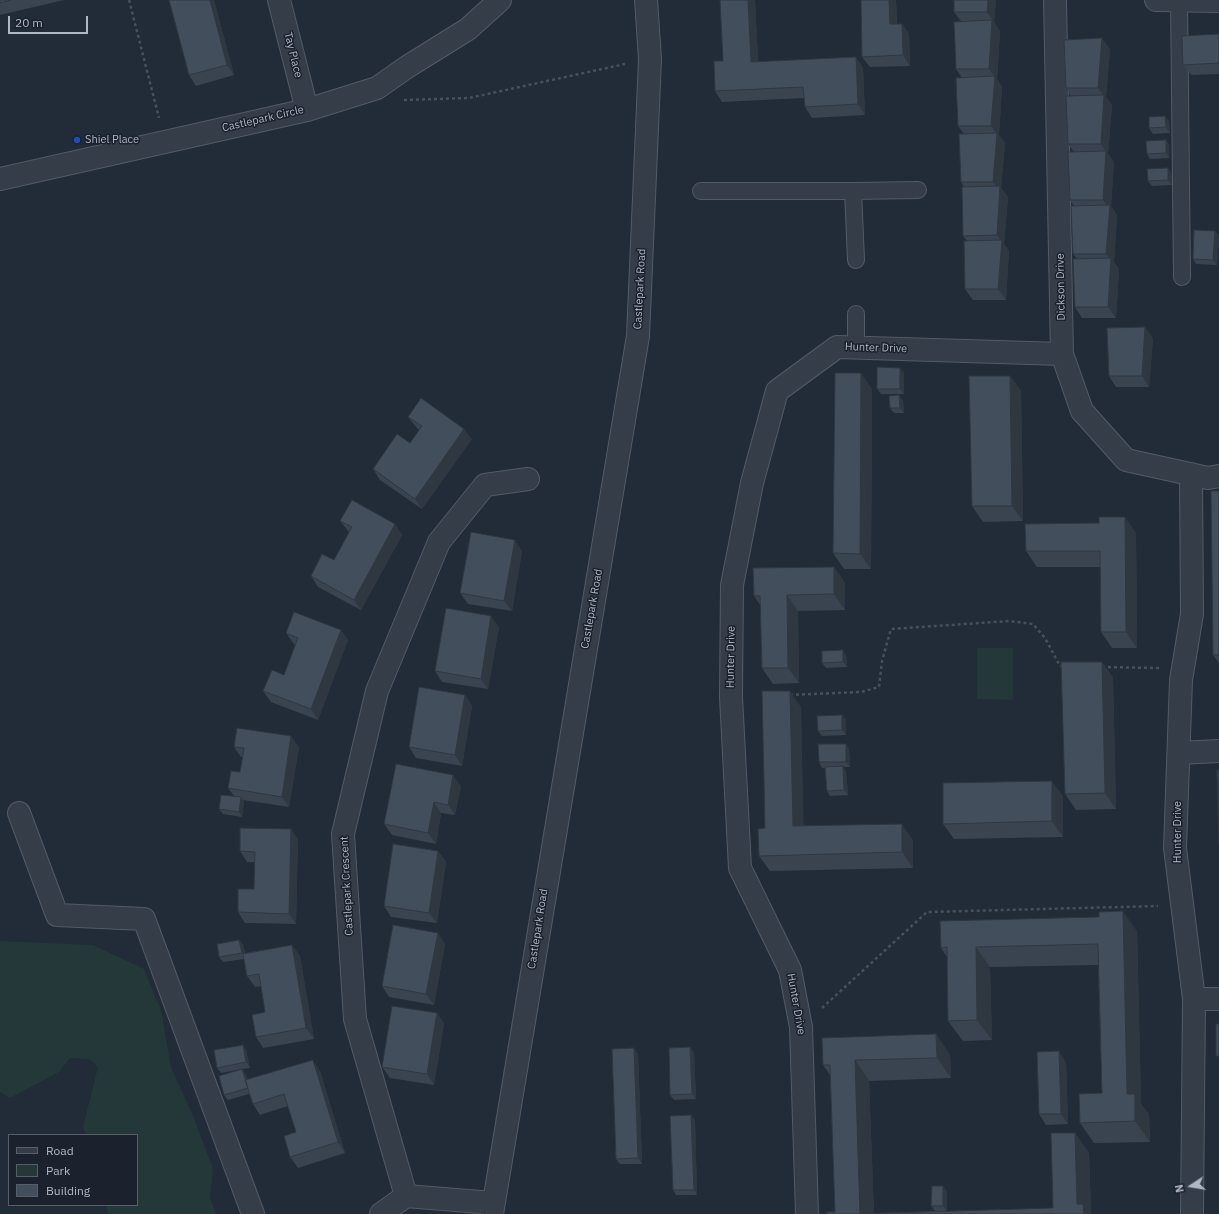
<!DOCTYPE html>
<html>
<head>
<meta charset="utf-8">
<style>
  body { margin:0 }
  #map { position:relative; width:1219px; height:1214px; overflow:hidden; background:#222b38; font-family:"IBM Plex Sans",sans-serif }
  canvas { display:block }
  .legend { position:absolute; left:8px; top:1134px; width:130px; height:72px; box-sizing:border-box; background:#1b222d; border:1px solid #575e6a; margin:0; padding:5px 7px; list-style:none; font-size:12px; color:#b0b8c5 }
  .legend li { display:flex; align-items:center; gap:8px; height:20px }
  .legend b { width:20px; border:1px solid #575e6a }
  .north { position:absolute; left:1171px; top:1166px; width:40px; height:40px; -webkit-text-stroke:3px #1b222d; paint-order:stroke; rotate:258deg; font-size:11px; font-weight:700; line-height:16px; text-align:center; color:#b0b8c5 }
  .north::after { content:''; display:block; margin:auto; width:14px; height:18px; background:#b0b8c5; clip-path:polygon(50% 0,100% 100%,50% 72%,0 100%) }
  .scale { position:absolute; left:8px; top:16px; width:80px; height:18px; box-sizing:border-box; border:2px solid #b0b8c5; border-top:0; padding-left:5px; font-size:12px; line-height:14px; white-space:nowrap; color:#b0b8c5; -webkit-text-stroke:3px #1b222d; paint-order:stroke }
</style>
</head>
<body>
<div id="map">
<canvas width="1219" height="1214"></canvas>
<ul class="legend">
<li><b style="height:5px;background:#353d49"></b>Road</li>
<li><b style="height:11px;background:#243739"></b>Park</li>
<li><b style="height:11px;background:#434e5d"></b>Building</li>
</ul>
<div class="north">N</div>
<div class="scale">20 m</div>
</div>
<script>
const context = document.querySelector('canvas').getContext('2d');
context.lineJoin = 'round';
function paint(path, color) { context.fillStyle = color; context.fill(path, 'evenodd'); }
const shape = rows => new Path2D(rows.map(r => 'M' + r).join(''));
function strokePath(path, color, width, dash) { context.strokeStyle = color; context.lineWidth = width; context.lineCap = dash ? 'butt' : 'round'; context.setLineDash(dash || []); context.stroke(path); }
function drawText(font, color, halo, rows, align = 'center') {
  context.font = font + ' "IBM Plex Sans",sans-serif'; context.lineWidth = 3; context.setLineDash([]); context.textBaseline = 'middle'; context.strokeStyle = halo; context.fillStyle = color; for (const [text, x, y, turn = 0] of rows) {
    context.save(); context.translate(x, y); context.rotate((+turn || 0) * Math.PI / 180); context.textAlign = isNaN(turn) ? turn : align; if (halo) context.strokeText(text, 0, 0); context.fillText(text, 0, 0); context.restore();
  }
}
const green = shape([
  [977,648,1013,648,1013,700,977,699],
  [0,941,93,945,144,969,161,1010,171,1067,191,1111,213,1168,210,1197,216,1214,108,1214,106,1205,137,1205,137,1135,86,1135,83,1127,98,1067,89,1059,70,1058,59,1072,10,1098,0,1092]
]);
const path = shape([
  [129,0,159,118],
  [404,100,469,98,625,64],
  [1102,667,1159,668],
  [790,695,861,692,879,687,882,661,891,629,1009,621,1033,624,1045,638,1060,666,1063,666],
  [822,1008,927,912,1158,906]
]);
const service = shape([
  [1179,0,1182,277],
  [701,191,853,191,856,260],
  [853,191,918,190],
  [856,314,856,347]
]);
const minor = shape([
  [279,0,307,110],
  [1055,0,1062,354,1082,411,1126,460,1208,478,1219,476],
  [1156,0,1219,1],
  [0,179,307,110,377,88,407,67,468,29,500,0],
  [1191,474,1192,614,1181,680,1175,848,1194,999,1192,1214],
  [1179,753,1219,751],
  [19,813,57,915,144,919,253,1214],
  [1194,999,1219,999],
  [493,1203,406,1196,355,1019,343,834,377,691,439,542,485,485,528,479],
  [381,1214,406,1196],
  [492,1214,638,336,650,59,646,0],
  [807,1214,801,1027,790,970,740,868,731,697,732,585,752,483,777,391,837,347,1062,354]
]);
const wall = shape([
  [0,0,64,0,0,15],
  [214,0,234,75,196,86,189,75],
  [755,0,758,62,856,57,863,68,865,115,812,118,805,107,804,98,722,102,715,91,723,61],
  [861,0,896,0,897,24,902,24,909,34,910,66,870,67,862,57],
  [954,0,996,0,994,22,1000,31,997,79,1002,87,999,135,1005,143,1001,188,1008,197,1004,244,1009,251,1006,300,973,300,965,289,967,241,963,236,964,187,961,182,964,134,958,126,962,78,956,69,961,21,954,12],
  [1219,34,1219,74,1191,75,1183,65],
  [1110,49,1106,97,1112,105,1108,154,1114,162,1111,206,1117,215,1114,262,1119,269,1116,318,1082,318,1075,307,1077,259,1073,254,1074,206,1070,200,1074,152,1068,144,1071,96,1066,88],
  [1169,121,1170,133,1153,134,1149,128],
  [1166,140,1169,145,1169,158,1150,159,1147,154],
  [1172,173,1172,185,1152,186,1148,181],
  [1215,231,1219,236,1217,265,1196,264,1193,259],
  [1153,338,1149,387,1116,387,1109,376],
  [904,373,904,394,881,394,877,389],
  [1010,376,1021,391,1023,521,983,522,972,506],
  [872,389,871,569,844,569,833,553],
  [899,395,903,401,904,413,894,413,890,408],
  [408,417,472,439,422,509,380,480,373,469,410,443,419,430,416,427],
  [1219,491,1219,663,1213,655],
  [340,521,395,524,402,535,361,610,318,587,311,576,334,560,349,532],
  [1099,523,1136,533,1137,648,1112,648,1101,632,1101,567,1037,567,1026,551],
  [522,551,512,611,468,604,460,593],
  [834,567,845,583,845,610,798,611,799,683,773,684,762,668,761,606,754,596],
  [499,627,488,689,442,682,435,671],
  [341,630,348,640,318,720,271,702,263,691,284,675,295,645,294,644,286,633],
  [846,655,847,667,826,668,822,663],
  [1113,677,1116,809,1076,810,1065,794],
  [465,695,472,706,462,766,416,758,409,747],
  [801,707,803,826,913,840,913,868,770,871,759,856,765,828],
  [842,715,846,720,846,735,822,736,818,731],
  [234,747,299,747,289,807,243,800,244,802,242,817,223,814,219,809,234,796,228,788,240,772,243,757,241,757],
  [849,749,850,767,843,767,846,771,848,795,830,796,827,791,825,768,822,768,819,762],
  [461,786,455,815,441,813,436,844,392,835,384,824],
  [1063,796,1063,837,954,839,943,824],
  [291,829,298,840,296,924,245,923,238,912,254,889,254,862,247,862,240,851],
  [438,851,446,862,437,923,391,917,384,906],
  [1137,931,1141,1104,1149,1114,1150,1142,1094,1143,1080,1123,1102,1093,1098,965,990,967,992,1040,963,1041,948,1021,947,957,941,948],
  [239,940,243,945,245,953,292,945,300,956,314,1039,263,1048,256,1037,265,1012,261,986,255,987,247,976,244,959,223,962,219,957],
  [445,944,434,1005,389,997,382,986],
  [437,1013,444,1024,434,1085,390,1078,382,1067],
  [936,1034,950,1055,951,1078,869,1081,874,1213,935,1211,931,1206,947,1191,947,1211,1053,1208,1075,1133,1089,1153,1091,1214,827,1214,835,1212,830,1075,823,1065],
  [243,1045,246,1050,250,1068,242,1069,246,1075,247,1080,320,1071,345,1153,298,1168,290,1157,296,1132,288,1106,260,1115,253,1104,249,1094,228,1100,224,1095,242,1069,221,1073,217,1068],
  [690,1047,694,1053,696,1099,674,1100,670,1095],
  [638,1054,642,1164,620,1164,616,1159],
  [1066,1062,1068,1124,1046,1125,1039,1114],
  [695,1120,697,1195,676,1195,673,1190]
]);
const shadedWall = shape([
  [210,0,214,0,234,75,227,65],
  [748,0,755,0,759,72,751,62],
  [889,0,896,0,897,35,890,24],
  [988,0,996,0,994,22,987,12],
  [992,20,1000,31,997,79,1002,87,999,135,1005,143,1001,188,1008,197,1004,244,1009,251,1006,300,998,289,1002,242,997,235,1000,191,993,182,997,134,991,126,995,77,989,69],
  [902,24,909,34,910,66,903,55],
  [1102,38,1110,49,1106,97,1112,105,1108,154,1114,162,1111,206,1117,215,1114,262,1119,269,1116,318,1108,307,1111,261,1106,254,1109,209,1103,200,1106,152,1101,144,1104,96,1098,88],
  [856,57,863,68,865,115,858,104],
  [1165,116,1169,121,1170,133,1166,127],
  [1166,140,1169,145,1169,158,1166,153],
  [1168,168,1172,173,1172,185,1168,180],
  [1215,231,1219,236,1217,265,1213,260],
  [1145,327,1153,338,1149,387,1142,376],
  [900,368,904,373,904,394,900,389],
  [861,373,872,389,871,569,860,554],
  [1010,376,1021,391,1023,521,1012,506],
  [899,395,903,401,904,413,900,408],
  [464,429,472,439,422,509,415,499],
  [1125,517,1136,533,1137,648,1126,632],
  [395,524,402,535,361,610,354,600],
  [515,540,522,551,512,611,504,601],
  [834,567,845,583,845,610,834,594],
  [787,595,798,611,799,683,788,668],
  [491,616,499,627,488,689,481,679],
  [341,630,348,640,318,720,311,709],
  [843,650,846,655,847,667,843,662],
  [1102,662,1113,677,1116,809,1105,793],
  [790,691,801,707,804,842,793,826],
  [465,695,472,706,462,766,455,755],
  [842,715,846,720,846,735,842,730],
  [291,736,299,747,289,807,282,797],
  [846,744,849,749,850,767,846,762],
  [843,766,846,771,848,795,844,790],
  [453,775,461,786,455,815,448,805],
  [1052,781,1063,796,1063,837,1052,821],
  [241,797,244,802,242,817,239,812],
  [434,802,441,813,436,844,428,833],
  [902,824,913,840,913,868,902,852],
  [291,829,298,840,296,924,289,914],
  [438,851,446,862,437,923,429,913],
  [1123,911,1137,931,1141,1104,1149,1114,1150,1142,1135,1121,1127,1094],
  [438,933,445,944,434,1005,426,994],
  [239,940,243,945,246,958,242,953],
  [292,945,300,956,314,1039,306,1028],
  [976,947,990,967,992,1040,977,1020],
  [437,1013,444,1024,434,1085,427,1074],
  [936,1034,950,1055,951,1078,937,1058],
  [243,1045,246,1050,250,1068,246,1062],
  [690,1047,694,1053,696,1099,692,1094],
  [634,1048,638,1054,642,1164,638,1158],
  [1059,1051,1066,1062,1068,1124,1061,1114],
  [313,1060,320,1071,345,1153,338,1142],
  [855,1060,869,1081,874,1214,860,1214],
  [242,1069,246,1075,251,1093,248,1088],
  [691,1115,695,1120,697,1195,694,1190],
  [1075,1133,1089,1153,1091,1214,1084,1214,1077,1204],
  [943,1186,947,1191,947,1212,943,1206]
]);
const building = shape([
  [0,0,11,0,0,3,0,0],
  [169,0,210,0,227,65,189,75,169,0],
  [720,0,748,0,751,62,856,57,858,104,805,107,803,87,715,91,714,61,723,61,720,0],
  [861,0,889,0,890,24,902,24,903,55,862,57,861,0],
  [954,0,988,0,987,12,954,12,954,0],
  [992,20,989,69,956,69,954,22,992,20],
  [1219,34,1219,63,1183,65,1182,36,1219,34],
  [1102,38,1098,88,1066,88,1064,40,1102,38],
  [995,76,991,126,958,126,956,78,995,76],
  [1104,95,1101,144,1068,144,1066,96,1104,95],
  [1165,116,1166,127,1149,128,1149,117,1165,116],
  [997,133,993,182,961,182,959,134,997,133],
  [1166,140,1166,153,1147,154,1146,141,1166,140],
  [1106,151,1103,200,1070,200,1068,152,1106,151],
  [1168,168,1168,180,1148,181,1147,169,1168,168],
  [1000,186,997,235,963,236,962,187,1000,186],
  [1110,205,1106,254,1073,254,1071,206,1110,205],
  [1194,230,1215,231,1213,260,1193,259,1194,230],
  [1002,240,998,289,965,289,964,241,1002,240],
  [1111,258,1108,307,1075,307,1073,259,1111,258],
  [1145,327,1142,376,1109,376,1107,328,1145,327],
  [877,367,900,368,900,389,877,389,877,367],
  [835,373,861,373,860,554,833,553,835,373],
  [969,376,1010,376,1012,506,972,506,969,376],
  [899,395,900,408,890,408,889,396,899,395],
  [421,398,464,429,415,499,373,469,397,434,410,443,422,426,408,417,421,398],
  [1211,491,1219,491,1219,655,1213,655,1211,491],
  [352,500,395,524,354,600,311,576,322,554,334,560,352,527,340,521,352,500],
  [1099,517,1125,517,1126,632,1101,632,1100,551,1026,551,1025,524,1099,523,1099,517],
  [471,532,515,540,504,601,460,593,471,532],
  [834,567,834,594,787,595,788,668,762,668,760,596,754,596,753,568,834,567],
  [446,608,491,616,481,679,435,671,446,608],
  [294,612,341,630,311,709,263,691,272,670,284,675,298,638,286,633,294,612],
  [843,650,843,662,822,663,822,651,843,650],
  [1061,662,1102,662,1105,793,1065,794,1061,662],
  [419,687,465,695,455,755,409,747,419,687],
  [762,691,790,691,793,826,902,824,902,852,759,856,758,829,765,828,762,691],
  [842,715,842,730,818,731,817,716,842,715],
  [237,728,291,736,282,797,228,788,231,771,240,772,244,748,234,747,237,728],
  [818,744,846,744,846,762,819,762,818,744],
  [396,764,453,775,448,805,434,802,428,833,384,824,396,764],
  [843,766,844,790,827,791,825,767,843,766],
  [1217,770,1219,770,1219,845,1217,770],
  [1052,781,1052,821,943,824,943,783,1052,781],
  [221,795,241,797,239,812,219,809,221,795],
  [240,828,291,829,289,914,238,912,238,889,254,889,255,852,240,851,240,828],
  [393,844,438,851,429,913,384,906,393,844],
  [1123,911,1127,1094,1135,1094,1135,1121,1080,1123,1079,1094,1102,1093,1098,944,976,947,977,1020,948,1021,947,947,941,948,940,921,1099,917,1099,912,1123,911],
  [393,925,438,933,426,994,382,986,393,925],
  [239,940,242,953,219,957,217,944,239,940],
  [292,945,306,1028,256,1037,252,1015,265,1012,259,974,247,976,243,954,292,945],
  [392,1006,437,1013,427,1074,382,1067,392,1006],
  [1216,1024,1219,1024,1219,1056,1216,1056,1216,1024],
  [936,1034,937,1058,855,1060,860,1214,1053,1208,1051,1133,1075,1133,1077,1204,1083,1204,1084,1214,827,1214,827,1212,835,1212,830,1065,823,1065,822,1038,936,1034],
  [243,1045,246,1062,217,1068,214,1050,243,1045],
  [690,1047,692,1094,670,1095,669,1048,690,1047],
  [634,1048,638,1158,616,1159,612,1049,634,1048],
  [1059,1051,1061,1114,1039,1114,1037,1052,1059,1051],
  [313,1060,338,1142,290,1157,284,1136,296,1132,284,1094,253,1104,245,1080,313,1060],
  [242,1069,248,1088,224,1095,219,1076,242,1069],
  [691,1115,694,1190,673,1190,670,1116,691,1115],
  [932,1186,943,1186,943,1206,931,1206,932,1186]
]);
const markers = [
  [77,140,4,"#1a4fb4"]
];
const streetNames = [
  ["Tay Place",293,55,76],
  ["Castlepark Circle",263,119,-13],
  ["Dickson Drive",1061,287,-91],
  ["Castlepark Road",640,289,-87],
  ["Hunter Drive",876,348,2],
  ["Castlepark Road",592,609,-80],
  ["Hunter Drive",731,657,-89],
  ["Hunter Drive",1178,832,-90],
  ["Castlepark Crescent",347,886,-93],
  ["Castlepark Road",538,929,-81],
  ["Hunter Drive",796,1004,80]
];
const poiNames = [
  ["Shiel Place",85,140]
];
paint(green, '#243739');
strokePath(service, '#535b66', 18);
strokePath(minor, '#535b66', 24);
strokePath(path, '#425457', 2.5, [3, 3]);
strokePath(service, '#353d49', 16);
strokePath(minor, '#353d49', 22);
paint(wall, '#3a4350');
paint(shadedWall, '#2f3741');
paint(building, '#434e5d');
strokePath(building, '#2f3741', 1);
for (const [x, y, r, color] of markers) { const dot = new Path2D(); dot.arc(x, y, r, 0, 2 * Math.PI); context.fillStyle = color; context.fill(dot); strokePath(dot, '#1b222d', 1.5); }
drawText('11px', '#b0b8c5', '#1b222d', streetNames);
drawText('11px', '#b0b8c5', '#1b222d', poiNames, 'left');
</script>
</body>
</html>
